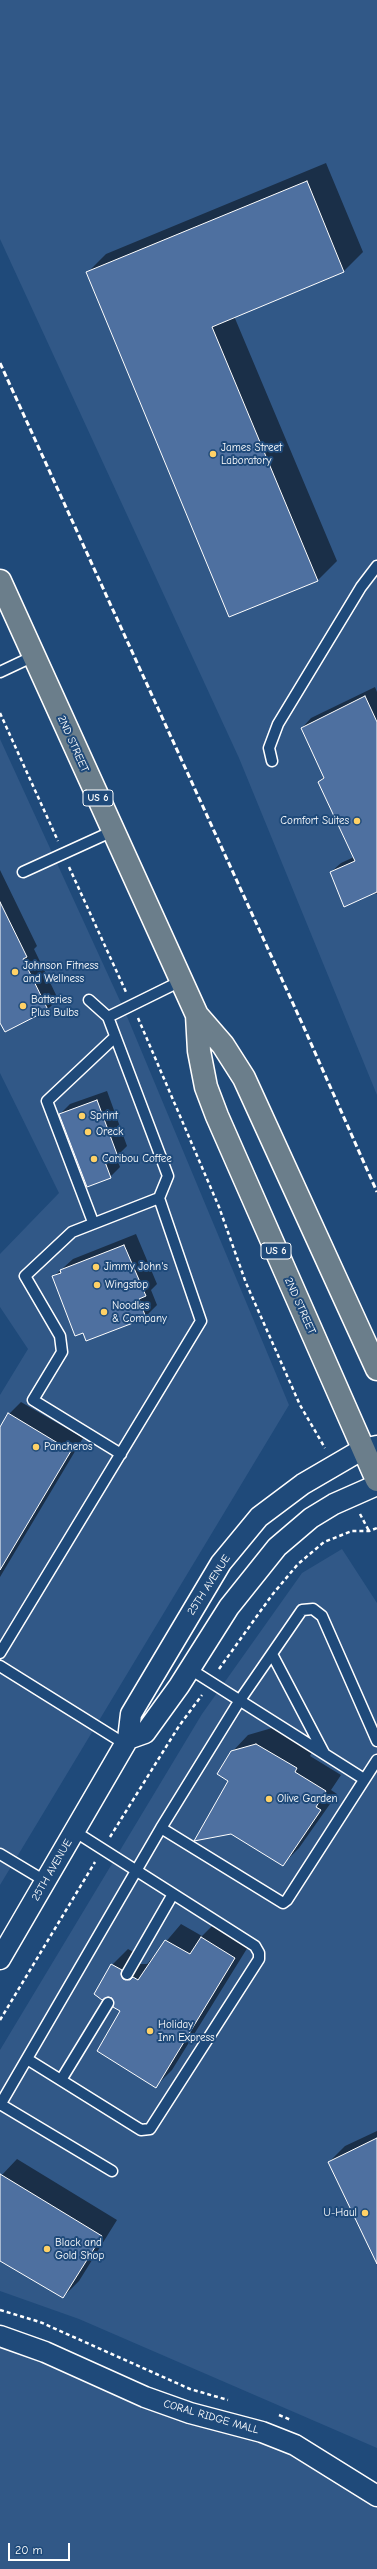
<!DOCTYPE html>
<html>
<head>
<meta charset="utf-8">
<style>
  body { margin:0 }
  #map { position:relative; width:377px; height:2569px; overflow:hidden; background:#1f4a7a; font-family:"Comic Neue",sans-serif }
  canvas { display:block }
  .scale { position:absolute; left:8px; top:2543px; width:62px; height:18px; box-sizing:border-box; border:2px solid #fff; border-top:0; padding-left:5px; font-size:12px; line-height:14px; white-space:nowrap; color:#fff; -webkit-text-stroke:3px #1f4a7a; paint-order:stroke }
</style>
</head>
<body>
<div id="map">
<canvas width="377" height="2569"></canvas>
<div class="scale">20 m</div>
</div>
<script>
const context = document.querySelector('canvas').getContext('2d');
context.lineJoin = 'round';
function paint(path, color) { context.fillStyle = color; context.fill(path, 'evenodd'); }
const shape = rows => new Path2D(rows.map(r => 'M' + r).join(''));
function strokePath(path, color, width, dash) { context.strokeStyle = color; context.lineWidth = width; context.lineCap = dash ? 'butt' : 'round'; context.setLineDash(dash || []); context.stroke(path); }
function drawText(font, color, halo, rows, align = 'center') {
  context.font = font + ' "Comic Neue",sans-serif'; context.lineWidth = 4; context.setLineDash([]); context.textBaseline = 'middle'; context.strokeStyle = halo; context.fillStyle = color; for (const [text, x, y, turn = 0] of rows) {
    context.save(); context.translate(x, y); context.rotate((+turn || 0) * Math.PI / 180); context.textAlign = isNaN(turn) ? turn : align; if (halo) context.strokeText(text, 0, 0); context.fillText(text, 0, 0); context.restore();
  }
}
const built = shape([
  [0,0,377,0,377,1095,239,758,0,239],
  [0,739,126,1014,289,1405,0,1885,0,1395,28,1349,0,1307,0,1254,59,1193,0,1073],
  [342,1549,377,1603,377,2448,79,2319,0,2291,0,2050,202,1714,302,1573],
  [0,2333,377,2486,377,2569,0,2569]
]);
const shadow = shape([
  [326,163,363,252,344,271,234,316,337,561,318,580,230,616,87,273,106,254],
  [375,687,377,692,377,894,331,872,341,863,354,857,319,782,324,776,302,728,311,718],
  [0,870,37,946,34,949,58,999,48,1009,0,1020],
  [107,1091,127,1146,116,1157,120,1167,110,1177,60,1114,70,1104],
  [136,1234,157,1284,151,1290,157,1305,145,1317,83,1331,53,1277,73,1259],
  [21,1402,83,1438,0,1577,0,1429,9,1414],
  [272,1728,312,1752,310,1756,341,1775,331,1790,337,1794,299,1848,283,1864,229,1781,232,1752,248,1735],
  [217,1921,251,1942,172,2070,156,2086,122,2011,113,1997,112,1965,128,1949,137,1954,136,1958,139,1964,147,1964,181,1924,202,1936],
  [377,2131,377,2262,329,2162,345,2146],
  [17,2159,117,2220,79,2281,63,2297,0,2260,0,2177]
]);
const building = shape([
  [307,181,344,272,212,327,318,581,229,617,86,272,307,181],
  [365,696,377,722,377,892,344,907,330,872,355,861,318,782,324,778,301,728,365,696],
  [0,902,27,957,23,959,48,1010,5,1032,0,1023,0,902],
  [97,1100,118,1157,105,1162,111,1178,87,1187,59,1114,97,1100],
  [124,1245,146,1296,139,1299,146,1318,86,1341,83,1333,75,1336,52,1276,61,1273,60,1270,124,1245],
  [8,1413,71,1451,0,1570,0,1427,8,1413],
  [256,1744,297,1768,295,1772,326,1791,316,1807,321,1810,283,1866,231,1834,194,1841,228,1781,217,1774,231,1751,256,1744],
  [201,1937,235,1958,156,2088,97,2051,120,2011,113,2007,112,1998,108,1997,102,2000,94,1994,111,1964,122,1970,121,1974,123,1979,130,1980,133,1977,138,1980,165,1940,190,1954,201,1937],
  [377,2138,377,2264,328,2162,377,2138],
  [0,2174,102,2236,63,2298,0,2261,0,2174]
]);
const path = shape([
  [0,713,58,841],
  [69,867,126,992],
  [138,1018,219,1207,246,1283,300,1405,325,1448],
  [360,1514,369,1531],
  [219,1669,272,1595,298,1564,324,1542,352,1531,369,1531,377,1528],
  [110,1837,179,1726,202,1695],
  [0,2020,95,1862],
  [0,2310,40,2322,190,2389,228,2400],
  [279,2415,291,2420]
]);
const service = shape([
  [0,672,34,656],
  [272,761,269,748,278,724,361,587,377,566],
  [23,872,113,831],
  [108,1017,181,981],
  [93,1222,47,1101,115,1037],
  [121,1454,33,1400,62,1352,60,1336,25,1276,72,1232,159,1198],
  [0,1653,201,1321,159,1198,168,1176,108,1017,89,1000],
  [272,1654,324,1753],
  [0,1666,125,1744],
  [190,1669,364,1779],
  [161,1828,283,1903,287,1900,377,1760],
  [0,1854,45,1881],
  [127,1974,173,1894],
  [27,2059,141,2130,150,2129,259,1959,259,1953,255,1946,74,1831],
  [61,2080,108,2003],
  [0,2104,112,2171],
  [0,2105,161,1828,240,1700,302,1610,313,1609,322,1616,377,1741]
]);
const minor = shape([
  [128,1739,145,1733,179,1686,229,1607,277,1547,311,1518,334,1504,377,1485],
  [0,1959,128,1739,131,1714,221,1563,259,1517,303,1484,363,1449,377,1446],
  [0,2336,45,2352,145,2397,190,2413,262,2432,295,2445,377,2496]
]);
const primary = shape([
  [0,581,197,1015,223,1045,244,1078,377,1369],
  [197,1015,199,1051,206,1087,217,1116,377,1480]
]);
const rail = shape([
  [0,363,301,1021,377,1192]
]);
const markers = [
  [213,454,4,"#ffd166"],
  [357,821,4,"#ffd166"],
  [15,972,4,"#ffd166"],
  [23,1006,4,"#ffd166"],
  [82,1116,4,"#ffd166"],
  [88,1132,4,"#ffd166"],
  [94,1159,4,"#ffd166"],
  [96,1267,4,"#ffd166"],
  [97,1285,4,"#ffd166"],
  [104,1312,4,"#ffd166"],
  [36,1447,4,"#ffd166"],
  [269,1799,4,"#ffd166"],
  [150,2031,4,"#ffd166"],
  [365,2213,4,"#ffd166"],
  [47,2249,4,"#ffd166"]
];
const shields = [
  [98,798,30],
  [276,1251,30]
];
const shieldNames = [
  ["US 6",98,798],
  ["US 6",276,1251]
];
const poiNames = [
  ["James Street",221,448],
  ["Laboratory",221,461],
  ["Comfort Suites",349,821,"right"],
  ["Johnson Fitness",23,966],
  ["and Wellness",23,979],
  ["Batteries",31,1000],
  ["Plus Bulbs",31,1013],
  ["Sprint",90,1116],
  ["Oreck",96,1132],
  ["Caribou Coffee",102,1159],
  ["Jimmy John's",104,1267],
  ["Wingstop",105,1285],
  ["Noodles",112,1306],
  ["& Company",112,1319],
  ["Pancheros",44,1447],
  ["Olive Garden",277,1799],
  ["Holiday",158,2025],
  ["Inn Express",158,2038],
  ["U-Haul",357,2213,"right"],
  ["Black and",55,2243],
  ["Gold Shop",55,2256]
];
const streetNames = [
  ["2ND STREET",73,744,66],
  ["2ND STREET",300,1306,66],
  ["25TH AVENUE",209,1585,-57],
  ["25TH AVENUE",52,1870,-60],
  ["CORAL RIDGE MALL",211,2417,16]
];
paint(built, '#315887');
paint(shadow, '#0007');
paint(building, '#4e70a0');
strokePath(building, '#fff', 1);
strokePath(service, '#fff', 13);
strokePath(minor, '#fff', 23);
strokePath(primary, '#fff', 25);
strokePath(path, '#fff', 2.5, [4, 3]);
strokePath(service, '#1f4a7a', 10);
strokePath(minor, '#1f4a7a', 20);
strokePath(primary, '#6b7e8b', 22);
strokePath(rail, '#fff', 3, [6, 3]);
for (const [x, y, r, color] of markers) { const dot = new Path2D(); dot.arc(x, y, r, 0, 2 * Math.PI); context.fillStyle = color; context.fill(dot); strokePath(dot, '#1f4a7a', 1.5); }
for (const [x, y, w] of shields) { const box = new Path2D(); box.roundRect(x - w / 2, y - 8, w, 16, 3); context.fillStyle = '#1f4a7a'; context.fill(box); strokePath(box, '#fff', 1); }
drawText('bold 10px', '#fff', null, shieldNames);
drawText('11px', '#fff', '#1f4a7a', poiNames, 'left');
drawText('11px', '#fff', '#1f4a7a', streetNames);
</script>
</body>
</html>
